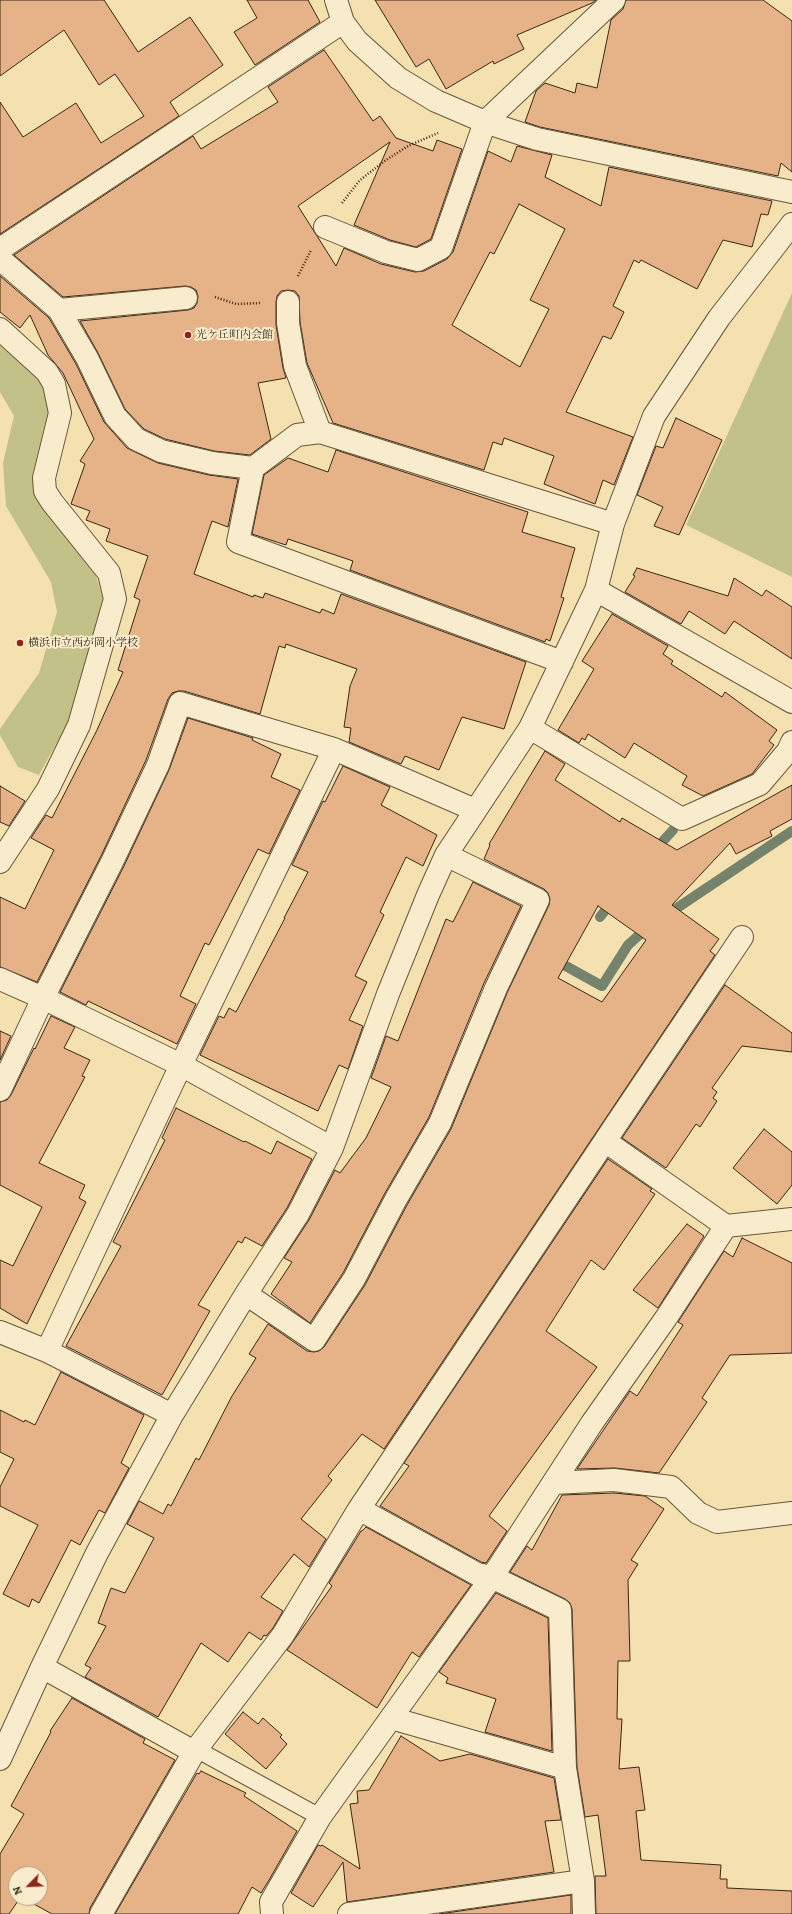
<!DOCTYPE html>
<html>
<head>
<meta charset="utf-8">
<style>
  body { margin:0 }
  #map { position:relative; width:792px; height:1914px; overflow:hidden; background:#f5e1b0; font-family:Alegreya,serif }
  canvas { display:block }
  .north { position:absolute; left:8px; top:1866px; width:40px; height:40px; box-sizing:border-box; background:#f8eccc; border:1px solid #ab9d83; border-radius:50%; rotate:246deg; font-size:11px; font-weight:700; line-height:16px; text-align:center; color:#382716 }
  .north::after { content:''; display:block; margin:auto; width:14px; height:18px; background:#8f2418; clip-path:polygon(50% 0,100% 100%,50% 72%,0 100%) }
</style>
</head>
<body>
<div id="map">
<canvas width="792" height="1914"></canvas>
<div class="north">N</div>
</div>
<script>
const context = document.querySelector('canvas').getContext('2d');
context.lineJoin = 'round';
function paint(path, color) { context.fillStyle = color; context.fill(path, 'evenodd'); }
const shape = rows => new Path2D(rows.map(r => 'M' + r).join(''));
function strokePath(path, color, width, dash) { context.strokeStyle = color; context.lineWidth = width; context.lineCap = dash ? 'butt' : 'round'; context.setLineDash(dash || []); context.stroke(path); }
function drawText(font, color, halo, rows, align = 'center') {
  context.font = font + ' Alegreya,"Noto Serif JP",serif'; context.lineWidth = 4; context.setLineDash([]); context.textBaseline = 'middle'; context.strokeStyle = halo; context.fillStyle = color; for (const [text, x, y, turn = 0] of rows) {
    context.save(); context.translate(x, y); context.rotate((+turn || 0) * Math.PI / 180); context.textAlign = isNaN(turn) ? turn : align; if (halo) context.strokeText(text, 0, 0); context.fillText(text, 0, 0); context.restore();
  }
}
const green = shape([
  [792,293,792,577,686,525],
  [0,345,16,355,41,384,53,411,36,487,95,572,104,602,70,719,39,775,18,767,0,735,0,729,39,673,57,612,51,582,6,506,3,463,14,416,0,392]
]);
const stream = shape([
  [654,851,673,830],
  [665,916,792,831],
  [600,917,613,900],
  [553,959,602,986,628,945,648,927]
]);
const building = shape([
  [0,0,104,0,138,52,190,17,223,65,170,102,179,116,0,234,0,102,23,137,76,103,101,143,144,116,115,74,99,85,64,30,0,76,0,0],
  [247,0,308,0,320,22,255,65,234,32,257,18,247,0],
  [375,0,596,0,592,3,517,35,524,49,494,64,493,61,446,89,429,59,416,67,375,0],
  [626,0,763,0,792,21,792,172,781,163,778,176,540,127,525,122,536,91,545,83,575,93,577,83,597,88,611,20,623,9,626,0],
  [324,50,373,121,380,116,396,138,433,151,437,140,462,149,431,239,416,247,390,240,354,225,390,142,298,206,336,266,344,248,381,264,415,272,424,271,447,259,453,252,488,151,511,162,517,146,552,155,545,177,601,206,609,167,772,201,768,215,761,214,752,247,723,240,697,289,641,260,639,263,634,260,613,306,624,312,611,339,603,336,566,412,633,437,614,485,603,480,595,504,544,484,554,456,504,438,502,445,493,442,484,470,333,423,307,363,300,322,299,296,295,291,288,290,281,291,277,296,276,302,276,325,283,368,286,378,258,383,271,439,250,455,214,451,165,439,144,429,125,409,98,353,80,321,188,310,194,308,197,303,198,296,196,290,191,287,185,286,63,297,14,255,193,136,201,149,278,102,268,87,324,50],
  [519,204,565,229,530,300,549,309,520,367,452,325,490,252,494,254,519,204],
  [0,276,49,318,76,364,104,422,127,448,158,463,209,475,238,479,228,527,212,521,194,574,253,597,254,595,263,598,265,593,320,613,322,609,334,614,341,594,526,662,504,729,462,717,439,770,405,756,401,764,349,742,351,728,344,727,350,686,357,669,286,644,285,648,279,646,260,714,184,691,178,691,172,693,168,699,146,760,101,856,37,982,0,967,0,897,25,909,54,850,31,838,46,815,52,818,97,730,123,672,118,670,140,600,134,597,148,556,106,541,110,529,86,520,90,511,71,504,85,464,80,461,94,439,63,373,48,355,30,315,20,328,0,312,0,276],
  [676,418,722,440,679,535,654,526,663,507,637,495,656,446,663,448,676,418],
  [336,450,528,512,522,532,575,548,561,597,564,598,550,641,546,639,545,642,350,570,353,561,288,539,286,545,252,534,264,475,288,458,328,472,336,450],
  [637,568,728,596,734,578,762,596,766,590,792,607,792,659,734,621,725,634,689,611,681,624,625,592,635,576,633,575,637,568],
  [612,614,668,646,663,654,673,661,671,664,722,697,725,692,777,730,769,741,774,745,752,774,703,796,682,785,687,776,634,743,625,758,588,734,585,740,582,738,579,743,558,730,594,669,582,661,612,614],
  [188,718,253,738,252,740,281,754,271,777,300,790,269,854,258,849,209,945,205,943,180,996,196,1004,177,1044,88,1001,86,1005,60,992,123,868,169,770,188,718],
  [545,751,565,764,555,780,620,822,622,818,677,850,792,785,792,819,770,831,772,836,736,854,730,843,672,905,719,939,710,951,715,955,384,1449,362,1434,328,1476,332,1480,301,1519,326,1539,309,1567,294,1554,261,1597,283,1611,273,1628,266,1636,264,1635,261,1640,249,1632,228,1662,201,1643,158,1717,85,1677,91,1668,85,1665,106,1626,98,1623,111,1588,125,1593,154,1538,127,1524,139,1501,163,1514,168,1504,171,1506,196,1458,199,1460,232,1396,256,1358,249,1354,268,1324,307,1351,314,1352,319,1351,324,1347,365,1285,407,1205,451,1129,507,993,549,905,550,899,548,893,544,889,484,859,490,845,489,844,545,751],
  [598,906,646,940,602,1002,558,978,598,906],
  [343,766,390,787,381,805,437,835,423,866,406,857,380,912,384,915,355,976,367,982,349,1020,363,1026,348,1069,339,1065,318,1111,200,1055,219,1016,224,1018,229,1008,236,1012,285,918,284,918,308,872,292,865,323,801,325,802,343,766],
  [0,786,25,801,9,826,0,822,0,786],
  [473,882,521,906,484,983,429,1117,385,1193,343,1273,310,1323,271,1294,292,1262,284,1258,309,1220,335,1170,340,1173,366,1138,391,1087,371,1078,386,1036,398,1041,446,919,453,922,473,882],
  [725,985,792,1033,792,1052,742,1046,712,1088,717,1092,713,1098,717,1101,700,1127,696,1124,666,1168,622,1138,725,985],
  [51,1016,75,1027,64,1048,90,1060,82,1076,85,1077,39,1163,85,1185,79,1198,86,1202,27,1324,0,1308,0,1260,13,1266,42,1207,0,1185,0,1102,7,1100,11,1095,34,1048,35,1049,51,1016],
  [0,1031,11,1036,0,1060,0,1031],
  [176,1108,244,1142,245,1141,271,1154,277,1141,312,1159,287,1208,262,1246,245,1237,242,1243,238,1241,198,1305,210,1311,162,1395,66,1346,121,1246,113,1242,165,1140,162,1138,176,1108],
  [764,1129,792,1152,792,1185,777,1204,733,1168,764,1129],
  [608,1159,652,1189,650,1191,655,1194,604,1270,591,1260,546,1331,597,1367,489,1516,507,1531,486,1563,481,1562,380,1506,409,1466,404,1463,608,1159],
  [687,1224,704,1236,658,1308,633,1290,687,1224],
  [742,1238,792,1263,792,1353,730,1355,702,1398,707,1402,659,1473,615,1468,577,1469,630,1391,637,1396,683,1325,678,1322,724,1251,733,1257,742,1238],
  [61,1372,144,1415,121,1463,129,1468,105,1513,99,1510,80,1545,71,1540,39,1603,32,1599,29,1607,3,1594,38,1525,0,1506,0,1487,14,1459,0,1452,0,1410,24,1422,25,1420,35,1425,61,1372],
  [614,1493,645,1496,664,1509,631,1560,638,1564,628,1580,630,1661,618,1661,617,1719,622,1719,619,1769,639,1767,645,1810,636,1811,641,1860,721,1865,720,1879,727,1879,727,1888,792,1891,792,1914,596,1914,595,1876,606,1876,598,1815,585,1817,577,1767,572,1609,570,1603,565,1599,510,1572,527,1546,532,1550,562,1495,614,1493],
  [366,1527,471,1585,419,1657,412,1652,377,1708,287,1650,332,1586,329,1583,361,1531,362,1531,366,1527],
  [496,1593,548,1618,552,1751,485,1732,496,1699,446,1683,448,1678,439,1672,496,1593],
  [72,1698,145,1739,143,1743,175,1760,90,1908,89,1914,52,1914,23,1898,40,1898,40,1874,16,1874,16,1898,20,1898,9,1914,0,1914,0,1854,24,1814,11,1806,51,1732,50,1731,72,1698],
  [243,1712,258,1724,263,1718,282,1735,280,1737,287,1744,266,1769,225,1734,243,1712],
  [401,1736,440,1761,470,1754,554,1778,561,1820,545,1821,554,1872,347,1902,343,1862,313,1907,291,1893,318,1845,321,1846,322,1845,360,1869,350,1804,358,1803,357,1791,369,1790,401,1736],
  [201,1771,246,1793,244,1796,297,1831,269,1880,261,1893,252,1887,238,1914,115,1914,197,1773,199,1774,201,1771],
  [571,1895,571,1914,439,1914,571,1895]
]);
const path = shape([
  [342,203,360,180,386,160,408,146,438,133],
  [298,276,311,250],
  [215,297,236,304,260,303]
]);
const service = shape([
  [196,1749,320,1817]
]);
const minor = shape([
  [336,0,343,22,357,41,398,78,436,101,485,122,537,139,792,192],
  [325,227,386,252,418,260,441,248,485,122,614,0],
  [0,249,343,22],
  [0,259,59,310,87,358,115,416,136,439,161,451,212,463,253,468,297,435,320,432,613,524],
  [288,302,288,323,295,366,320,432],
  [59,310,186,298],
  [0,329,47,372,54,384,60,413,44,478,45,491,52,502,109,573,115,599,79,725,48,789,0,862],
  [253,468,238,542,562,662],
  [596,590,792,702],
  [530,728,682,819,760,784,788,751,792,742],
  [0,979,43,998,0,1090],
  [605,1141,742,937],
  [332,1148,181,1065,43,998,112,862,158,765,180,703,334,749,475,810],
  [246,1294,314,1340,354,1279,396,1199,440,1123,496,988,538,900,446,855],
  [0,1332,47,1351,172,1415],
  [47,1351,181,1065,334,749],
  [553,1483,614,1480,671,1487,698,1513,717,1522,792,1513],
  [359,1509,477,1574,492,1577,560,1610,565,1768,583,1881,584,1914],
  [42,1667,194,1752,283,1635,359,1509,605,1141,726,1226,792,1219],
  [391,1718,565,1768],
  [0,1759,42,1667,97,1553,172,1415,246,1294,298,1214,332,1148,388,994,428,895,446,855,530,728,596,590,613,524,654,416,719,318,792,224],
  [101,1914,194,1752],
  [272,1914,271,1902,320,1817,492,1577,592,1423,666,1318,726,1226],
  [349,1914,583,1881]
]);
const markers = [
  [188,335,4,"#8f2418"],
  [20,643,4,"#8f2418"]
];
const poiNames = [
  ["光ケ丘町内会館",196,335],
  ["横浜市立西が岡小学校",28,643]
];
paint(green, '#c2c187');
strokePath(stream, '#75826c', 10);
paint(building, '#e6b288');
strokePath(building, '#382716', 1);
strokePath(service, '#67563c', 18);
strokePath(minor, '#67563c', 24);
strokePath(path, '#382716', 2.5, [1, 2]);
strokePath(service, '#f8eccc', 16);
strokePath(minor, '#f8eccc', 22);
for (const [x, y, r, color] of markers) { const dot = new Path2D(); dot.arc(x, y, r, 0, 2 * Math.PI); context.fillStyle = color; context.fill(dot); strokePath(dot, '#f8eccc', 1.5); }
drawText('11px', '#382716', '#f8eccc', poiNames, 'left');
</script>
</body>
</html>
